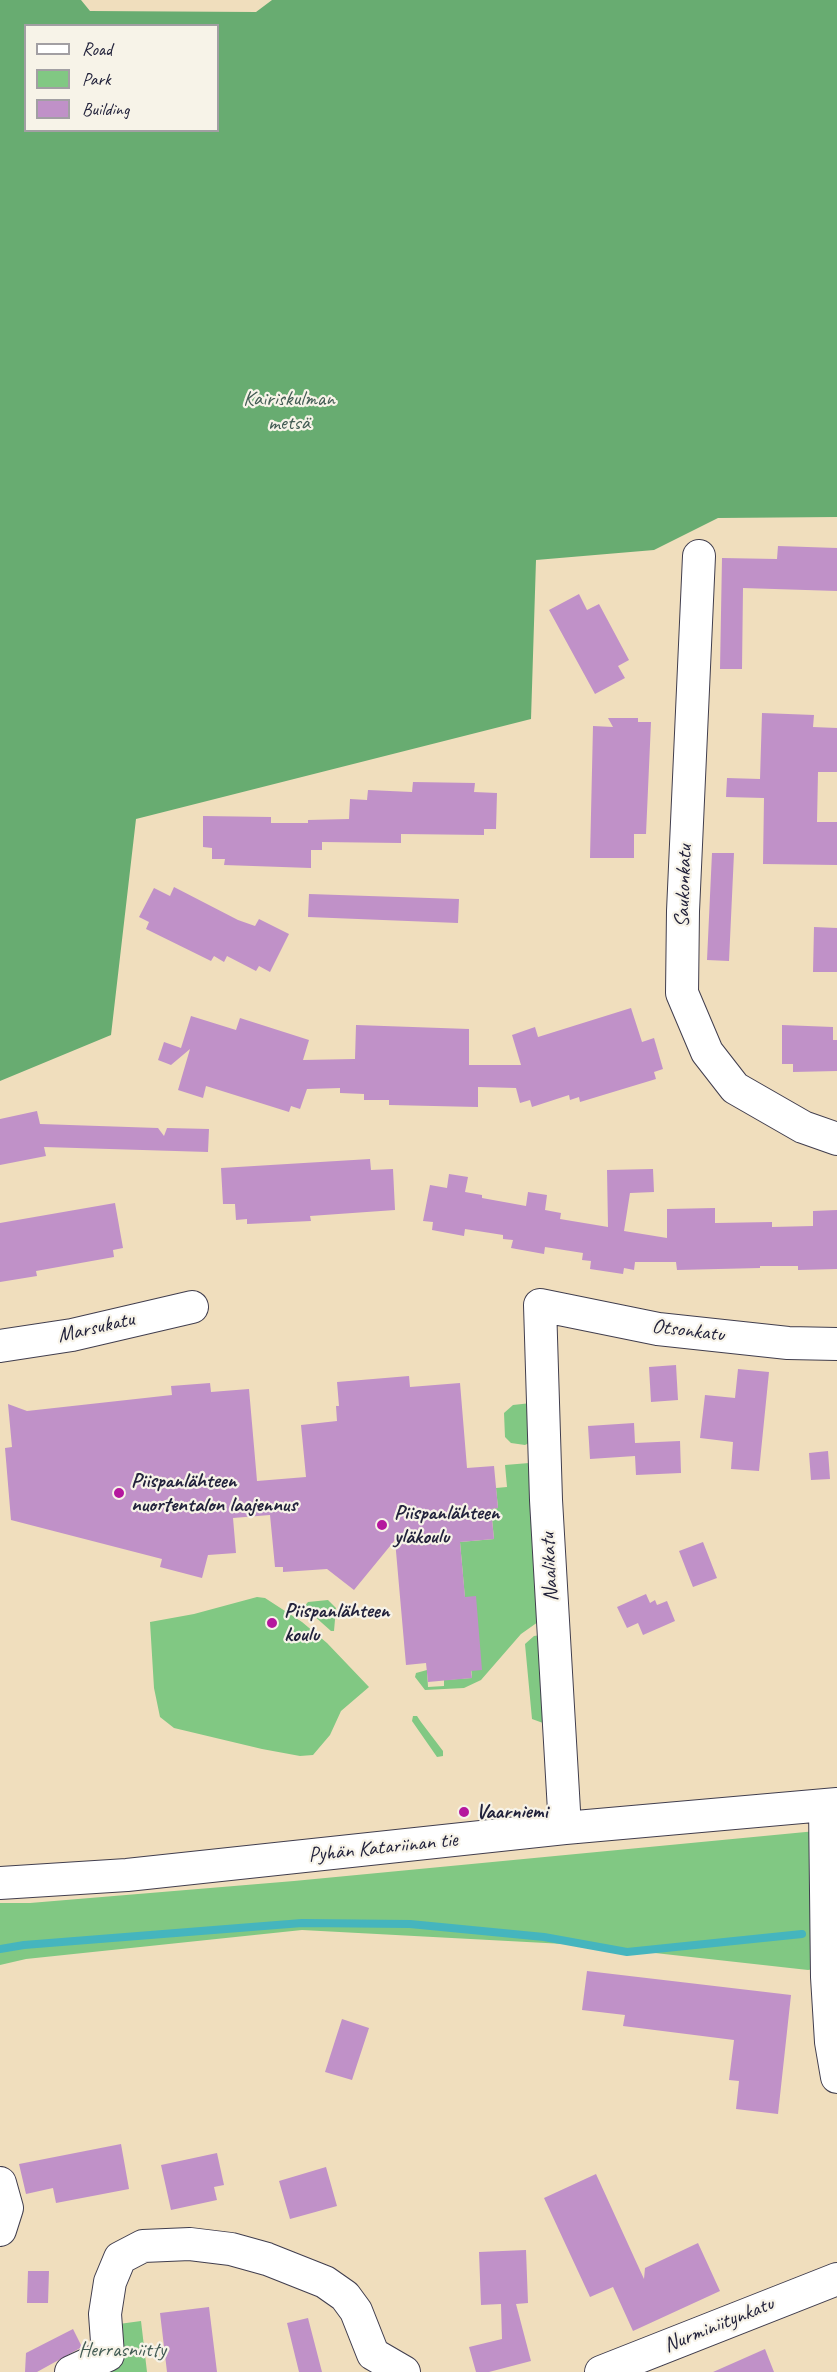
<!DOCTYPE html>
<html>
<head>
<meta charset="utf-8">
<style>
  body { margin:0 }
  #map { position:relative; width:837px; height:2372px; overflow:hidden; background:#f0debd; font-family:Caveat,sans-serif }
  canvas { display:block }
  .legend { position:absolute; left:24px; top:24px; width:195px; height:108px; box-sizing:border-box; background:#f7f3e8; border:2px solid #a29fa3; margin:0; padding:8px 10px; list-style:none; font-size:18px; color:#22223b }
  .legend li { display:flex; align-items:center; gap:12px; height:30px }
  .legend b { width:30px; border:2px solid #a29fa3 }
</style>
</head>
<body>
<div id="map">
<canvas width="837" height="2372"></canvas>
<ul class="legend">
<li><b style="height:8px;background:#fff"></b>Road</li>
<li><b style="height:16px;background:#81c883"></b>Park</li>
<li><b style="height:16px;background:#c091c8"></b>Building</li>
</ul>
</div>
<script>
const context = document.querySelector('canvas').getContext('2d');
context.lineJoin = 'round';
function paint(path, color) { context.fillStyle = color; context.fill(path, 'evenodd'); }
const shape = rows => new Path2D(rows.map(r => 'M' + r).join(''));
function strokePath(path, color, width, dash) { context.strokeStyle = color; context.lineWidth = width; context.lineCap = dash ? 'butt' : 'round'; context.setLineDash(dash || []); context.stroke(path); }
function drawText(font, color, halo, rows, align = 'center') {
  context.font = font + ' Caveat,sans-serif'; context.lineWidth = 4.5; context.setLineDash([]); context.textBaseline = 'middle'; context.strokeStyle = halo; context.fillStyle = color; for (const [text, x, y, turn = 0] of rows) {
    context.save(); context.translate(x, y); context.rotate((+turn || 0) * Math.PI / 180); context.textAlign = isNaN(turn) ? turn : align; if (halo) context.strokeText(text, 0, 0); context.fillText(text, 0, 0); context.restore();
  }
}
const green = shape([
  [531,1403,531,1442,525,1445,511,1443,505,1437,504,1413,513,1405],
  [529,1463,538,1622,521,1634,481,1680,464,1688,425,1690,415,1677,416,1673,427,1670,428,1687,444,1686,444,1680,472,1678,460,1542,494,1539,491,1509,498,1508,496,1488,507,1487,505,1465],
  [257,1597,265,1598,302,1622,327,1643,369,1687,341,1711,330,1735,313,1755,300,1756,262,1749,174,1728,160,1717,154,1688,150,1622,194,1614],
  [328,1600,336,1608,334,1631,331,1631,304,1607,308,1602],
  [541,1635,547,1722,543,1723,532,1719,525,1644,534,1636],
  [413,1716,417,1716,421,1722,443,1751,443,1756,437,1757,412,1721],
  [837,1829,837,1965,808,1970,583,1945,302,1930,26,1959,0,1965,0,1903,30,1903,294,1881],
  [141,2321,147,2372,103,2372,97,2327]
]);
const forest = shape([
  [0,0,81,0,90,11,256,12,272,0,837,0,837,517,718,518,654,550,536,560,531,719,136,819,111,1035,0,1081],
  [26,26,218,26,218,130,26,130]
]);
const stream = shape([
  [0,1949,24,1945,302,1923,410,1924,544,1937,627,1952,802,1934]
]);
const building = shape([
  [778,546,837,548,837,591,743,588,742,669,720,669,722,558,777,559],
  [579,594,587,610,599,604,629,660,618,666,625,678,595,694,549,610],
  [762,713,814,715,813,727,837,728,837,772,818,772,817,822,837,822,837,865,763,864,764,798,726,797,727,778,760,779],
  [608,718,638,718,638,722,651,722,646,834,634,834,634,858,590,858,593,726,613,727],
  [413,782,475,783,474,792,497,793,496,829,484,829,484,835,401,834,401,843,322,842,322,850,311,850,311,868,224,865,225,859,212,859,212,848,203,847,203,816,271,817,271,823,308,823,308,820,349,819,350,799,367,800,368,790,412,792],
  [712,853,734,853,729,961,707,960],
  [174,887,238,920,255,926,259,919,289,934,270,972,259,966,256,971,227,956,224,962,214,956,211,961,146,929,149,922,139,917,154,888,170,896],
  [309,894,459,899,458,923,308,917],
  [814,927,837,928,837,972,813,972],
  [631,1008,642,1042,654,1038,663,1069,654,1072,656,1079,580,1102,579,1097,570,1100,569,1095,532,1107,530,1100,520,1103,516,1088,478,1087,478,1107,389,1105,389,1100,364,1100,364,1094,340,1093,340,1088,307,1089,300,1109,291,1106,289,1112,206,1086,203,1098,178,1090,190,1049,171,1065,158,1060,164,1042,181,1048,191,1016,236,1030,240,1018,309,1040,303,1060,355,1059,356,1025,469,1029,469,1065,521,1065,512,1035,535,1027,538,1037],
  [782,1025,833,1027,833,1040,837,1040,837,1071,793,1072,793,1064,782,1064],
  [37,1111,40,1124,158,1128,164,1136,167,1128,209,1129,208,1152,44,1147,46,1156,0,1165,0,1119],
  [370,1159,371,1170,393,1169,395,1210,310,1216,311,1221,247,1224,247,1219,236,1220,235,1204,223,1204,221,1168],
  [653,1169,654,1192,630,1193,624,1231,667,1238,667,1209,715,1208,715,1223,772,1222,772,1227,813,1226,813,1211,837,1210,837,1269,798,1270,798,1266,760,1266,760,1268,677,1270,676,1262,635,1262,634,1270,624,1268,623,1274,590,1269,591,1261,582,1260,583,1253,545,1247,544,1254,511,1248,513,1240,503,1239,503,1235,465,1229,464,1236,432,1230,433,1222,423,1221,430,1185,447,1188,449,1174,468,1177,465,1192,482,1195,482,1198,526,1206,528,1192,547,1195,545,1210,561,1213,560,1219,608,1227,607,1170],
  [115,1203,123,1248,113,1250,114,1257,36,1271,37,1276,0,1282,0,1223],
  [676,1365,678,1400,651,1402,649,1367],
  [738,1369,769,1372,759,1471,731,1469,733,1442,700,1438,705,1395,735,1398],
  [409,1376,410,1387,460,1383,467,1468,494,1466,498,1508,491,1509,494,1539,460,1542,465,1597,476,1596,482,1670,471,1671,472,1678,428,1682,426,1663,406,1665,395,1540,354,1590,327,1569,283,1572,283,1567,275,1567,270,1515,233,1518,236,1553,208,1555,202,1578,160,1567,162,1559,11,1520,5,1448,12,1447,8,1404,27,1411,172,1395,171,1386,210,1383,211,1392,249,1389,257,1481,306,1477,301,1425,337,1421,336,1406,339,1406,337,1382],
  [634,1423,635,1443,680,1441,681,1473,636,1475,635,1456,590,1459,588,1426],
  [828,1451,830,1479,811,1480,809,1453],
  [703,1542,717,1578,693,1587,679,1551],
  [646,1594,650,1603,655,1600,657,1605,667,1601,675,1621,643,1635,638,1623,627,1628,617,1607],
  [587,1971,791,1995,778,2114,736,2109,739,2081,729,2080,734,2040,623,2026,625,2015,582,2010],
  [342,2019,369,2028,352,2080,325,2072],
  [121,2144,129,2189,56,2203,53,2188,26,2194,19,2164],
  [217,2153,224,2185,214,2187,217,2200,171,2210,161,2165],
  [326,2167,337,2206,290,2219,279,2181],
  [596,2174,644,2279,645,2268,698,2243,720,2291,633,2331,613,2287,590,2297,544,2198],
  [526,2250,528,2303,516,2304,531,2361,489,2372,476,2372,469,2347,502,2339,501,2304,481,2305,479,2252],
  [28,2271,49,2271,48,2303,27,2303],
  [209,2307,217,2372,167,2372,160,2313],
  [308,2318,322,2372,299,2372,287,2323],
  [73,2329,82,2347,37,2372,25,2372,26,2353],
  [765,2349,774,2372,713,2372]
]);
const minor = shape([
  [699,556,683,911,682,993,707,1052,735,1088,803,1127,837,1139],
  [0,1346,72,1335,192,1307],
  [825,1805,827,1977,831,2042,837,2077],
  [565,1828,546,1500,540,1305,658,1329,788,1343,837,1344],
  [0,1883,127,1875,565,1828,837,1804],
  [0,2183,7,2208,0,2230],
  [71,2372,108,2355,105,2314,110,2282,120,2258,143,2246,190,2244,231,2249,267,2259,325,2282,345,2296,356,2311,373,2354,404,2372],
  [601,2372,837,2279]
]);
const markers = [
  [119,1493,6,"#b5179e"],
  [382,1525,6,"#b5179e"],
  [272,1623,6,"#b5179e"],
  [464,1812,6,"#b5179e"]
];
const parkNames = [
  ["Kairiskulman",289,399],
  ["metsä",289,423],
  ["Herrasniitty",122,2350]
];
const streetNames = [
  ["Saukonkatu",684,886,-88],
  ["Marsukatu",96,1328,-13],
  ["Otsonkatu",688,1331,7],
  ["Naalikatu",550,1567,-93],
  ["Pyhän Katariinan tie",383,1848,-6],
  ["Nurminiitynkatu",719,2325,-22]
];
const poiNames = [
  ["Piispanlähteen",131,1481],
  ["nuortentalon laajennus",131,1505],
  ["Piispanlähteen",394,1513],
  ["yläkoulu",394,1537],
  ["Piispanlähteen",284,1611],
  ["koulu",284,1635],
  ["Vaarniemi",476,1812]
];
paint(green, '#81c883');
paint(forest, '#68ac71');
strokePath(stream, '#45b5be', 8);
paint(building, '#c091c8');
strokePath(minor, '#413e4e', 34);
strokePath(minor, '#fff', 32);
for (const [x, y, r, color] of markers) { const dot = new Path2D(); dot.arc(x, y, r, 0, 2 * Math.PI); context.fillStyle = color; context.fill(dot); strokePath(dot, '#f7f3e8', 2); }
drawText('21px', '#435c54', '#f7f3e8', parkNames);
drawText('21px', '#22223b', '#f7f3e8', streetNames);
drawText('bold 21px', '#22223b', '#f7f3e8', poiNames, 'left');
</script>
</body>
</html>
